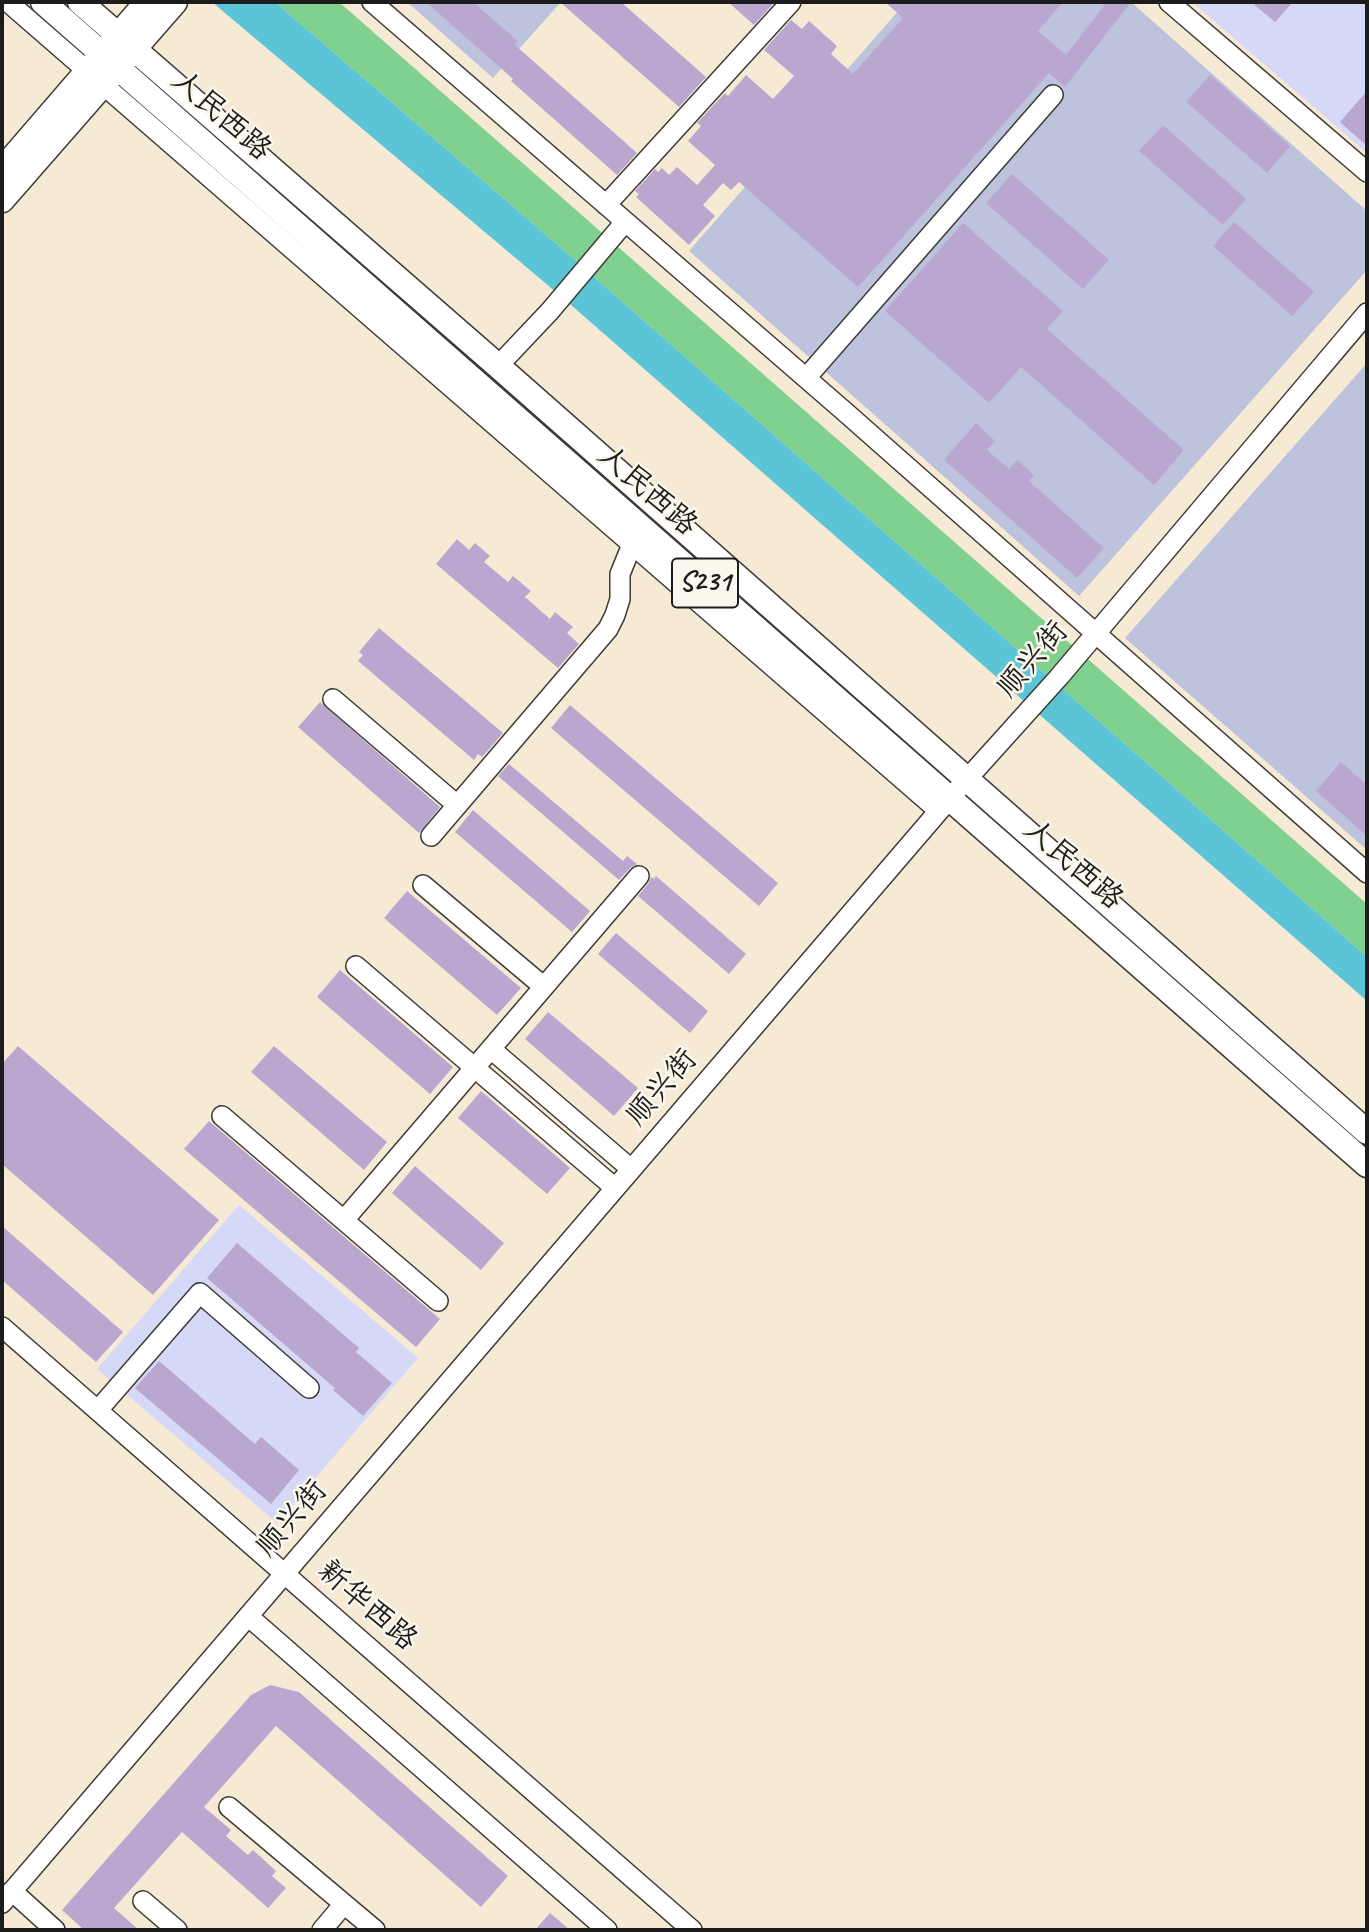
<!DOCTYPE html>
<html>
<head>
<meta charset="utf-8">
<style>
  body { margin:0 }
  #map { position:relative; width:1369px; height:1932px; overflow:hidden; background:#f7ead5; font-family:Caveat,sans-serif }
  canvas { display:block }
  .frame { position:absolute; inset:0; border:4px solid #1c1c1c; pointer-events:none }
</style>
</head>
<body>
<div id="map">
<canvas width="1369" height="1932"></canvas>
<div class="frame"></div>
</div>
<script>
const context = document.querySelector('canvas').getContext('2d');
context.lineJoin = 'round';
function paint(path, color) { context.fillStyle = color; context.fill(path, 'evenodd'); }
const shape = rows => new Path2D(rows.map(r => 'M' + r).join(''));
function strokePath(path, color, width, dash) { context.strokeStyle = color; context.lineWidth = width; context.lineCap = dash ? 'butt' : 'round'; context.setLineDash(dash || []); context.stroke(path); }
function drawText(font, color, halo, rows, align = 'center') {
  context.font = font + ' Caveat,"LXGW WenKai TC",sans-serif'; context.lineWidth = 5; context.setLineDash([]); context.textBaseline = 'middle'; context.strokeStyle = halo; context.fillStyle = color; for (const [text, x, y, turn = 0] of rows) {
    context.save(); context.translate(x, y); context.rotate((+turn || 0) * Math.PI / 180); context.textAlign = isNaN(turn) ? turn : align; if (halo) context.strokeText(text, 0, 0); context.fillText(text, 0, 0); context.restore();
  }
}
const built = shape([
  [1192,2,1367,2,1367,153],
  [239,1205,418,1358,277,1523,97,1369]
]);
const industrial = shape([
  [407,2,561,2,493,78],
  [906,2,1131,2,1367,211,1367,270,1079,596,689,251],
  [1367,363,1367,850,1125,638]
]);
const green = shape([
  [275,2,339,2,1367,904,1367,957,568,254]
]);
const water = shape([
  [212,2,275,2,568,254,1367,957,1367,1001,563,298]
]);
const building = shape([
  [426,2,473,2,518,41,515,45,637,153,617,175,511,81,513,79],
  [560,2,621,2,706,77,679,107],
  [728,2,771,2,773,4,754,25],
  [885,2,1063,2,1038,31,1066,55,1107,2,1131,2,1065,87,1049,73,858,287,739,182,731,190,723,183,703,205,715,216,689,245,636,197,639,194,635,191,655,169,658,172,662,168,669,175,677,167,697,185,715,165,688,141,701,126,697,123,725,93,728,96,746,75,773,99,794,76,764,50,791,20,802,29,809,21,837,46,831,54,853,74,903,18],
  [1251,2,1293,2,1275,22],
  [1210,75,1290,146,1267,173,1186,102],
  [1367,91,1367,146,1340,122],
  [1163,125,1246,199,1223,225,1139,151],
  [1012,174,1109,260,1083,289,986,203],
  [1234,222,1314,292,1292,316,1213,246],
  [963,223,1063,311,1047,329,1184,450,1154,485,1021,367,989,403,885,311],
  [976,423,995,441,987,450,1009,469,1017,460,1034,475,1029,481,1104,548,1077,578,944,460],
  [457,539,469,550,475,543,490,556,484,562,508,582,513,576,531,591,525,597,550,619,555,612,573,627,567,633,579,644,558,668,436,564],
  [379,628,503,733,482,757,478,754,474,760,358,661,363,655,359,652],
  [320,702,440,807,419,833,298,727],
  [570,705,778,883,759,906,551,728],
  [1341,762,1367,785,1367,836,1316,791],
  [509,764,623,861,627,856,637,864,630,868,619,880,498,776],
  [473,810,590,911,572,932,455,832],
  [656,876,746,954,729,974,638,896,648,884,651,877,654,879],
  [407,891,521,988,497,1015,384,918],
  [616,933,708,1011,690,1033,598,954],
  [340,970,453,1067,430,1094,317,997],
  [548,1012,638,1088,614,1116,525,1039],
  [18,1046,219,1220,153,1295,2,1164,2,1064],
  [274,1046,387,1142,364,1170,251,1072],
  [481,1091,570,1168,547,1194,458,1118],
  [209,1121,440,1319,416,1347,184,1149],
  [415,1166,504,1243,481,1270,392,1193],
  [2,1226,123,1332,96,1362,2,1280],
  [237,1243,359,1348,356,1352,392,1383,363,1416,333,1390,335,1388,207,1278],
  [159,1361,255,1444,261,1437,299,1470,271,1504,135,1388],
  [270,1685,299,1692,508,1876,481,1907,276,1726,204,1807,231,1830,226,1836,248,1855,253,1850,276,1871,272,1876,286,1888,268,1908,182,1832,114,1908,139,1930,84,1930,62,1910,251,1695],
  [550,1913,570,1930,535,1930]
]);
const minor = shape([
  [8,2,939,811],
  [372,2,844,411,1367,873],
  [1169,2,1367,172],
  [606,205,791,2],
  [498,366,550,311,625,222],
  [806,378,1053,95],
  [333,699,457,805],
  [431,836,608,629,615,615,620,599,620,574,629,552,642,537],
  [423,885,544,987],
  [356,966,615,1188],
  [491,1049,631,1169],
  [222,1116,438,1301],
  [344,1220,639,876],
  [2,1327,692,1930],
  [98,1410,200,1293,309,1388],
  [248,1616,607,1930],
  [229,1807,375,1930],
  [12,1891,55,1930],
  [143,1901,177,1930],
  [2,1903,950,798,1059,677,1367,313],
  [322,1930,344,1904]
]);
const major = shape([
  [43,2,1367,1165],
  [80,2,498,366,1367,1132],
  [2,170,147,2],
  [2,200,175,2]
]);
const shields = [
  [705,583,66]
];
const shieldNames = [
  ["S231",705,583]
];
const streetNames = [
  ["人民西路",221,116,41],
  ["人民西路",647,491,41],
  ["顺兴街",1033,660,-49],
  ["人民西路",1073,865,41],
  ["顺兴街",662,1088,-49],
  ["顺兴街",292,1519,-49],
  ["新华西路",367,1606,41]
];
paint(built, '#d6d8f8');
paint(industrial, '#bec3dd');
paint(green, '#80d08f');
paint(water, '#5bc4d6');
paint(building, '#baa7cf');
strokePath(minor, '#3d3b38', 22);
strokePath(major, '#3d3b38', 27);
strokePath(minor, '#fff', 19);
strokePath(major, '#fff', 24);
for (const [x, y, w] of shields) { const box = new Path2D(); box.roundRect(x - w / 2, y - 24.5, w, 49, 5); context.fillStyle = '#fbf7ec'; context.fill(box); strokePath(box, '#1c1c1c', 2); }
drawText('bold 28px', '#1c1c1c', null, shieldNames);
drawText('30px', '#1c1c1c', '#fbf7ec', streetNames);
</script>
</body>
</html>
